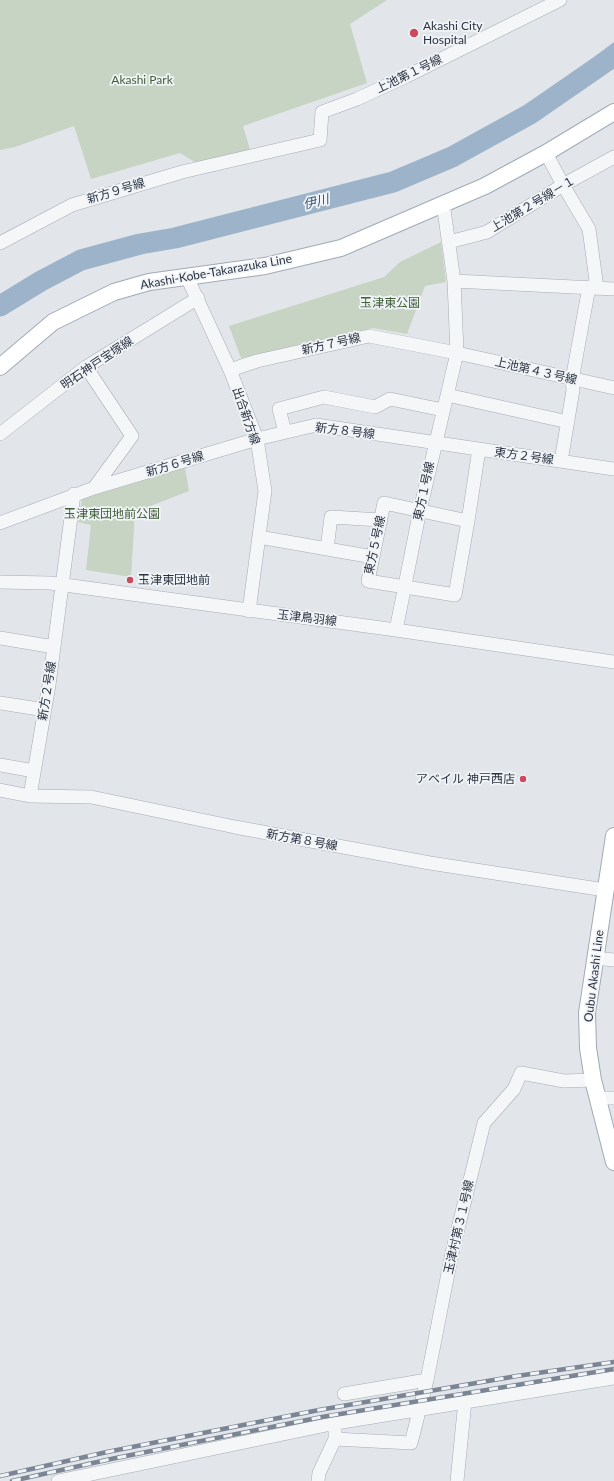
<!DOCTYPE html>
<html>
<head>
<meta charset="utf-8">
<style>
  body { margin:0 }
  canvas { display:block; background:#e2e5ea }
</style>
</head>
<body>
<canvas width="614" height="1481"></canvas>
<script>
const context = document.querySelector('canvas').getContext('2d');
context.lineJoin = 'round';
function paint(path, color) { context.fillStyle = color; context.fill(path, 'evenodd'); }
const shape = rows => new Path2D(rows.map(r => 'M' + r).join(''));
function strokePath(path, color, width, dash) { context.strokeStyle = color; context.lineWidth = width; context.lineCap = dash ? 'butt' : 'round'; context.setLineDash(dash || []); context.stroke(path); }
function drawText(font, color, halo, rows, align = 'center') {
  context.font = font + ' Lato,"Noto Sans JP",sans-serif'; context.lineWidth = 3.5; context.setLineDash([]); context.textBaseline = 'middle'; context.strokeStyle = halo; context.fillStyle = color; for (const [text, x, y, turn = 0] of rows) {
    context.save(); context.translate(x, y); context.rotate((+turn || 0) * Math.PI / 180); context.textAlign = isNaN(turn) ? turn : align; if (halo) context.strokeText(text, 0, 0); context.fillText(text, 0, 0); context.restore();
  }
}
const green = shape([
  [0,0,387,0,350,24,367,83,243,126,251,153,198,164,180,153,91,179,74,126,15,147,0,150],
  [441,242,446,282,425,286,407,334,373,328,241,358,229,326,384,277,400,262],
  [185,468,189,491,135,512,131,577,86,570,91,525,78,522,82,499]
]);
const water = shape([
  [614,42,614,69,540,98]
]);
const river = shape([
  [0,306,41,281,81,260,140,244,175,238,393,182,452,157,530,114,614,56]
]);
const minor = shape([
  [546,153,563,185,589,229,597,288],
  [449,242,487,232,563,185,614,157],
  [0,243,72,205,182,172,320,140,322,112,357,99,407,76,560,0],
  [187,277,230,370,257,439,265,491,249,611],
  [454,281,614,289],
  [230,370,257,361,369,336,457,353,614,388],
  [447,395,568,422],
  [285,432,279,409,324,397,375,407,390,399,443,410],
  [0,434,86,367,198,298],
  [561,461,573,390,572,380,589,287],
  [94,488,257,439,316,425,614,469],
  [468,521,384,503,368,581,455,595,468,521,479,449],
  [0,523,94,488,132,436,86,367],
  [259,537,373,557],
  [327,549,331,517,381,520],
  [0,582,50,583,396,630,614,662],
  [396,630,420,510,457,353,454,281,443,203],
  [0,638,54,647],
  [0,703,45,710],
  [0,765,34,771],
  [0,790,30,796,91,797,235,827,430,863,605,890],
  [30,796,49,685,74,494],
  [595,958,614,960],
  [597,1098,614,1098],
  [344,1394,427,1380,452,1253,484,1123,514,1089,521,1073,564,1081,593,1080],
  [335,1439,411,1443,427,1380],
  [58,1481,336,1423,614,1378],
  [318,1481,319,1473,335,1439,335,1431],
  [457,1481,465,1401]
]);
const major = shape([
  [0,367,53,322,114,292,149,282,265,266,341,248,485,186,546,153,614,112],
  [614,836,587,1013,588,1048,593,1080,614,1162]
]);
const rail = shape([
  [0,1476,107,1452,319,1410,517,1376,614,1362],
  [12,1481,111,1459,322,1417,614,1369]
]);
const markers = [
  [414,33,5,"#cd495e"],
  [130,580,4,"#cd495e"],
  [523,779,4,"#cd495e"]
];
const poiNames = [
  ["Akashi City",423,26],
  ["Hospital",423,40],
  ["玉津東団地前",138,580],
  ["アベイル 神戸西店",515,779,"right"]
];
const streetNames = [
  ["上池第１号線",409,74,-26],
  ["新方９号線",116,191,-17],
  ["上池第２号線－１",533,204,-31],
  ["Akashi-Kobe-Takarazuka Line",216,272,-10],
  ["新方７号線",331,344,-13],
  ["明石神戸宝塚線",97,363,-34],
  ["上池第４３号線",536,371,13],
  ["出合新方線",246,416,71],
  ["新方８号線",345,431,7],
  ["東方２号線",524,456,8],
  ["新方６号線",175,464,-17],
  ["東方１号線",424,491,-78],
  ["東方５号線",375,545,-78],
  ["玉津鳥羽線",307,618,7],
  ["新方２号線",47,691,-81],
  ["新方第８号線",302,840,10],
  ["Oubu Akashi Line",594,976,-83],
  ["玉津村第３１号線",459,1227,-77]
];
const parkNames = [
  ["Akashi Park",142,80],
  ["玉津東公園",390,303],
  ["玉津東団地前公園",112,514]
];
const waterNames = [
  ["伊川",316,202,-14]
];
paint(green, '#c7d4c3');
paint(water, '#9db3c9');
strokePath(river, '#9db3c9', 21);
strokePath(minor, '#a7acb4', 14);
strokePath(major, '#a1aab6', 18);
strokePath(minor, '#f5f6f8', 13);
strokePath(major, '#fff', 16);
strokePath(rail, '#7b8593', 4.5);
strokePath(rail, '#f1f4f7', 3, [9]);
for (const [x, y, r, color] of markers) { const dot = new Path2D(); dot.arc(x, y, r, 0, 2 * Math.PI); context.fillStyle = color; context.fill(dot); strokePath(dot, '#f1f4f7', 1.5); }
drawText('12px', '#2a3342', '#f1f4f7', poiNames, 'left');
drawText('12px', '#2a3342', '#f1f4f7', streetNames);
drawText('12px', '#3f5d37', '#f1f4f7', parkNames);
drawText('italic 13px', '#345275', '#f1f4f7', waterNames);
</script>
</body>
</html>
